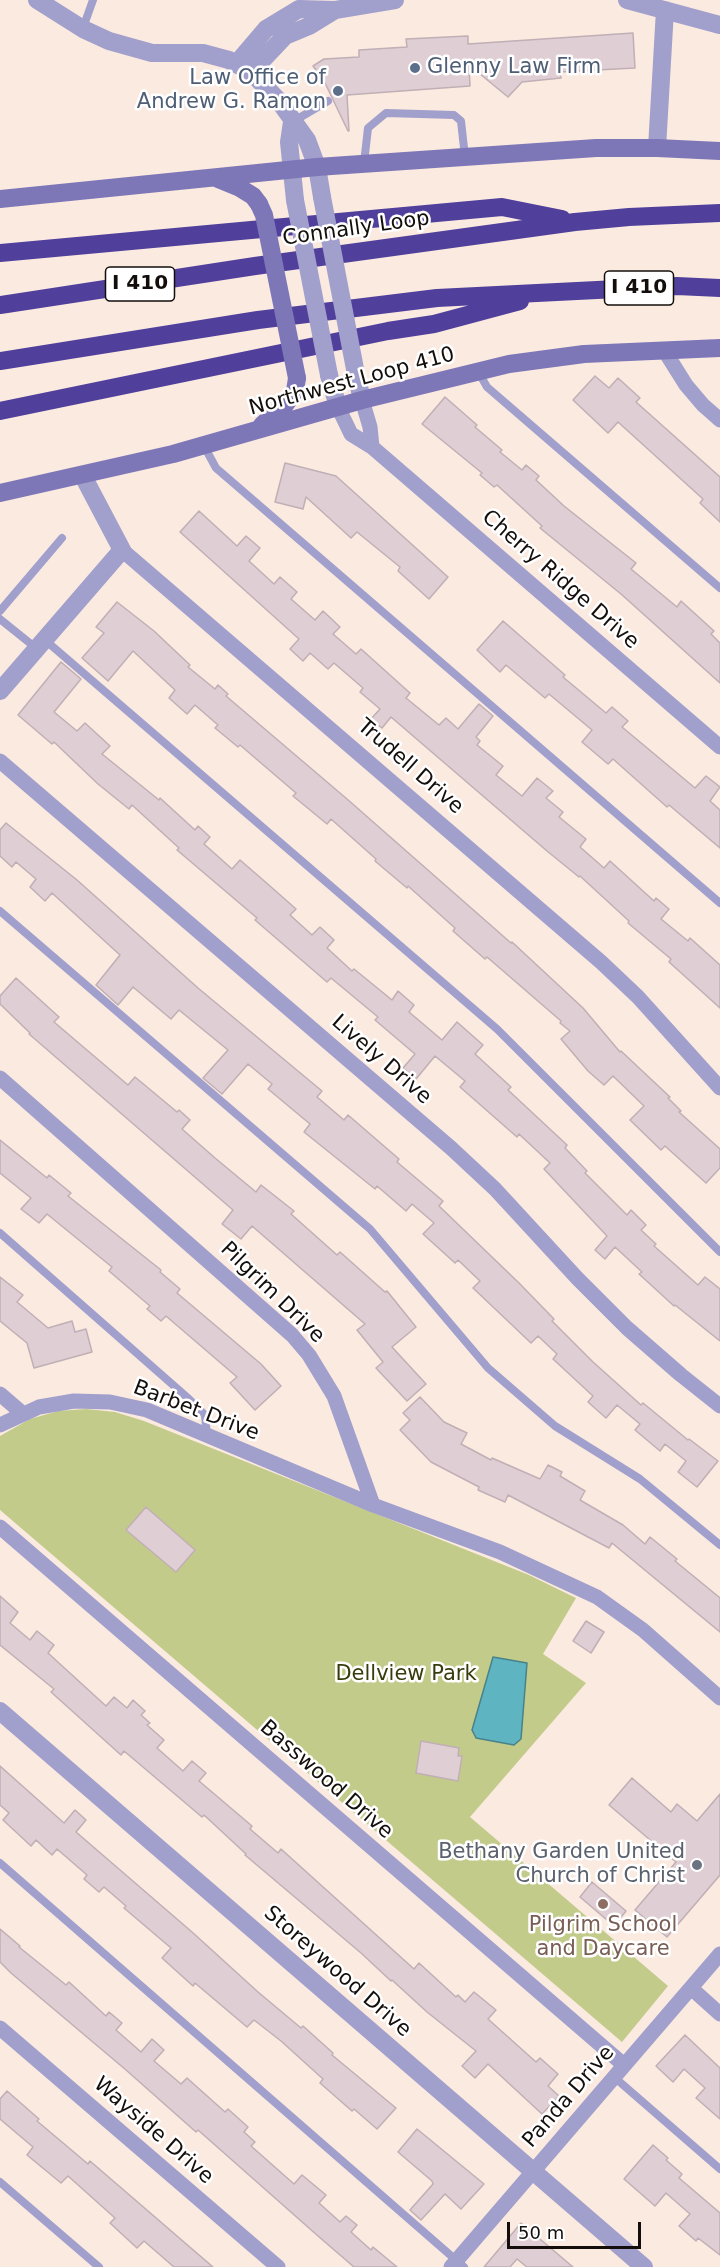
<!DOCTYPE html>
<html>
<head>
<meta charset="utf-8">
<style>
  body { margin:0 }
  #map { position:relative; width:720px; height:2267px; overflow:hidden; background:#fbeae0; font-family:"DejaVu Sans",sans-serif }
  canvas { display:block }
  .scale { position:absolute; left:507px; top:2222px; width:134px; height:27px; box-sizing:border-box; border:3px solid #130e0b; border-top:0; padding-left:8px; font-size:18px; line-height:21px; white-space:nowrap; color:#130e0b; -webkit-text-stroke:4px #fff; paint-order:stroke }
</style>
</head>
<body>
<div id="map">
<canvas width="720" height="2267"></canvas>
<div class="scale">50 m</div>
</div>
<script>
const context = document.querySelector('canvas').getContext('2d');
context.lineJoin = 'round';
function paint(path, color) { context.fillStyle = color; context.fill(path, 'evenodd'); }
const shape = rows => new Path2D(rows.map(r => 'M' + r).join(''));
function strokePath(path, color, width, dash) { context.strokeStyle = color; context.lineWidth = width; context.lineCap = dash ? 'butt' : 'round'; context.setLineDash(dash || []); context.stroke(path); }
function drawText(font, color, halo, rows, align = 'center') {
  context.font = font + ' "DejaVu Sans",sans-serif'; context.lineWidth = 5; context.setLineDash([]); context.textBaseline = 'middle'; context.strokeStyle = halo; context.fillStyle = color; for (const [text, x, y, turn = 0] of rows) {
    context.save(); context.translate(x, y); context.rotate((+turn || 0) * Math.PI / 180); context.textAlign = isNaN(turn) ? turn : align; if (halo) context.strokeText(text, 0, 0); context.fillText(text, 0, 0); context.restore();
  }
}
const green = shape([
  [86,1409,115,1412,144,1421,529,1575,576,1598,543,1654,586,1683,470,1817,668,1986,622,2042,0,1510,0,1436,30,1419,58,1411]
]);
const water = shape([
  [493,1657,527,1663,521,1739,514,1745,476,1738,472,1730,493,1657]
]);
const building = shape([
  [633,33,635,68,560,72,561,78,522,82,508,97,469,65,470,86,347,95,349,131,348,131,325,83,313,66,324,59,359,57,359,50,407,47,406,39,468,36,468,44,633,33],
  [595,376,609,388,618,378,640,398,636,402,720,477,720,522,700,503,703,499,618,422,608,433,573,400,595,376],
  [445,397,477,425,475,427,502,450,500,452,522,470,526,465,539,476,536,480,564,506,636,563,631,569,677,607,681,601,714,631,711,634,720,643,720,683,621,594,540,528,542,526,497,485,494,487,480,475,482,473,422,424,445,397],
  [285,463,336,476,448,577,429,599,398,571,400,567,357,532,351,538,306,497,303,509,275,502,285,463],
  [199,511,237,546,246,536,260,548,249,561,274,584,280,577,297,592,291,599,315,620,323,611,340,627,333,634,356,654,361,649,410,693,406,698,439,725,446,718,458,729,479,704,493,716,476,737,480,741,477,745,503,766,496,775,522,796,537,778,553,791,546,798,563,812,559,817,586,839,580,847,604,868,610,861,654,901,656,898,669,909,661,919,688,941,690,938,720,965,720,1008,669,962,671,959,628,923,629,921,580,876,579,877,547,851,391,717,382,728,371,719,380,709,360,692,363,688,334,663,328,669,310,653,303,661,290,649,299,639,180,532,199,511],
  [117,602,154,631,190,665,188,667,215,689,218,685,228,694,226,696,347,799,511,943,512,942,583,1008,620,1052,621,1051,670,1097,668,1098,681,1111,679,1112,720,1149,720,1168,706,1183,665,1146,661,1150,630,1120,644,1106,613,1076,604,1085,588,1071,561,1039,570,1031,560,1023,561,1021,487,957,485,959,453,931,455,928,408,886,407,888,375,861,376,859,331,819,327,824,293,796,296,793,240,745,238,747,215,728,218,725,195,705,187,714,169,698,175,690,133,651,108,681,82,658,104,633,96,627,117,602],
  [503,621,565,675,563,677,606,713,612,707,628,721,622,727,695,788,706,776,720,787,710,801,720,810,720,848,669,805,667,807,613,759,608,764,582,742,592,730,549,694,545,698,506,665,500,672,477,650,503,621],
  [61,662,81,679,54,712,77,731,85,723,110,746,102,754,159,800,160,798,195,830,198,826,210,837,204,844,232,869,240,860,270,886,296,909,290,915,312,935,320,927,334,940,327,948,352,971,354,969,392,1000,398,991,414,1005,409,1012,442,1040,457,1022,483,1045,475,1054,511,1087,508,1090,567,1145,565,1148,587,1171,585,1173,627,1215,631,1210,646,1225,641,1230,656,1244,654,1246,698,1285,705,1277,720,1289,720,1341,675,1305,674,1306,639,1274,642,1272,615,1247,605,1259,595,1250,607,1236,544,1169,550,1163,519,1134,517,1137,460,1087,465,1081,435,1056,416,1079,403,1068,415,1054,375,1020,378,1017,331,978,327,982,255,920,257,918,177,850,179,848,132,805,129,809,98,784,54,742,52,744,18,715,61,662],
  [6,823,77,880,198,988,322,1091,317,1097,344,1120,348,1115,399,1159,397,1162,443,1201,439,1206,519,1283,554,1319,552,1321,593,1362,641,1405,643,1403,688,1440,689,1439,718,1461,697,1487,678,1472,686,1461,665,1444,660,1451,635,1430,640,1424,617,1405,606,1418,588,1402,593,1396,553,1359,557,1354,538,1336,531,1343,473,1288,480,1281,458,1260,455,1263,423,1234,434,1223,412,1204,406,1211,377,1186,375,1189,304,1132,310,1124,268,1089,272,1084,248,1064,222,1094,203,1078,228,1050,179,1010,171,1019,133,987,118,1005,96,985,120,955,52,893,45,901,30,887,36,879,16,862,12,867,0,856,0,830,6,823],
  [16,978,59,1017,54,1022,128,1085,135,1077,177,1112,179,1110,190,1120,182,1129,215,1158,256,1192,261,1185,294,1211,291,1214,337,1255,340,1252,385,1292,387,1291,416,1327,392,1347,426,1384,407,1401,376,1368,383,1362,357,1330,365,1324,252,1226,241,1239,222,1224,233,1210,29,1034,30,1033,0,1004,0,996,16,978],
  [0,1140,47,1178,49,1175,71,1193,68,1196,161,1270,160,1272,180,1289,177,1293,261,1364,281,1386,255,1410,230,1383,237,1377,166,1316,161,1321,147,1309,150,1306,109,1271,112,1267,47,1214,39,1223,21,1209,31,1198,0,1173,0,1140],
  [0,1277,23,1295,17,1302,48,1328,72,1321,75,1332,86,1329,92,1352,34,1368,27,1343,0,1321,0,1277],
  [420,1397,444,1422,467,1433,461,1444,491,1460,492,1458,540,1479,548,1465,562,1472,560,1476,585,1491,580,1500,623,1525,645,1544,650,1537,677,1559,675,1561,720,1598,720,1632,612,1543,609,1548,508,1495,505,1502,478,1490,479,1487,431,1462,400,1430,410,1420,403,1413,420,1397],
  [146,1507,195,1550,176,1572,126,1530,146,1507],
  [0,1596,18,1612,10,1623,30,1640,37,1631,54,1645,48,1653,106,1706,114,1697,127,1708,133,1700,145,1711,141,1715,150,1723,147,1725,164,1740,157,1748,183,1771,192,1761,206,1773,199,1781,252,1826,250,1829,278,1853,281,1849,414,1969,419,1963,456,1997,458,1995,465,2002,474,1992,496,2010,488,2019,536,2062,540,2058,558,2074,548,2086,559,2096,542,2114,488,2064,475,2078,462,2066,476,2051,427,2012,392,1980,391,1981,361,1953,245,1855,246,1854,204,1815,202,1817,124,1751,121,1755,51,1692,54,1689,0,1645,0,1596],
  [586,1621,604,1632,591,1653,573,1641,586,1621],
  [421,1741,459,1748,458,1756,462,1756,458,1781,416,1773,421,1741],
  [0,1766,64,1823,75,1810,86,1820,76,1832,192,1932,258,1992,301,2028,303,2026,333,2053,332,2055,396,2108,377,2129,354,2109,352,2111,320,2083,323,2079,281,2041,254,2020,247,2027,195,1983,193,1986,162,1958,171,1948,124,1908,126,1906,104,1887,99,1892,84,1879,87,1875,57,1849,52,1855,36,1840,31,1846,3,1820,9,1813,0,1805,0,1766],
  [632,1778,671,1812,677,1804,697,1821,720,1794,720,1875,667,1937,635,1910,676,1862,609,1805,632,1778],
  [592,1882,626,1911,614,1926,580,1897,592,1882],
  [0,1929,20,1946,19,1947,66,1985,69,1982,106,2016,109,2012,122,2023,116,2030,141,2052,152,2039,164,2050,154,2061,181,2084,187,2078,225,2112,228,2109,248,2127,244,2132,255,2142,251,2146,294,2184,302,2175,326,2195,319,2203,340,2222,346,2216,357,2225,351,2232,371,2250,373,2247,397,2267,354,2267,318,2236,198,2130,196,2132,126,2070,11,1973,0,1962,0,1929],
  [685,2035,720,2068,720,2119,696,2098,705,2088,684,2069,673,2082,656,2066,685,2035],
  [7,2091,39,2119,37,2121,88,2164,90,2161,213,2267,174,2267,144,2241,137,2248,110,2223,115,2218,68,2176,61,2183,27,2155,33,2147,0,2119,0,2099,7,2091],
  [417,2129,484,2184,461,2209,445,2194,421,2220,410,2210,433,2184,432,2181,398,2152,417,2129],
  [653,2145,668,2158,666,2160,682,2174,679,2178,720,2213,720,2255,698,2238,696,2241,679,2226,690,2214,666,2193,655,2206,624,2179,653,2145],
  [521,2223,573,2267,527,2267,517,2259,510,2267,484,2267,521,2223]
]);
const service = shape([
  [83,28,93,0],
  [294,121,328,101],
  [364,163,368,128,386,113,454,115,461,121,465,157],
  [479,373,487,387,720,588],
  [204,446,216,468,720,903],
  [0,611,62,538],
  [0,619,36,648],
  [45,640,497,1029,720,1252],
  [0,911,370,1229,488,1368,555,1426,640,1479,720,1545],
  [0,1233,189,1399,205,1415,207,1436],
  [0,1863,464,2267],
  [614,2077,720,2169],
  [0,2182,99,2267]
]);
const minor = shape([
  [664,350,686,385,703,405,720,420],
  [362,400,370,427,372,447],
  [338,407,351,434,372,447,720,747],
  [122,550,601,962,638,997,720,1088],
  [0,761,451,1148,495,1189,577,1278,627,1328,681,1375,720,1406],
  [0,1078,292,1335,309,1355,334,1396,373,1505,500,1552,597,1597,643,1630,720,1698],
  [0,1394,22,1413],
  [0,1425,39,1407,74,1401,110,1402,147,1410,373,1505],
  [0,1527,624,2065],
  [691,1988,720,2014],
  [0,2028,278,2267],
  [451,2267,720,1954]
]);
const tertiary = shape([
  [37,0,83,29,109,41,152,53,203,53,229,60,251,72,279,101,307,140,317,167,322,197],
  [627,0,720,25],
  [237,63,266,29,299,9,335,10,395,0],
  [251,72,285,36,309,26,335,10],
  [292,122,289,142,295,200],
  [657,148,665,10],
  [355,369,362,400],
  [329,375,338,407],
  [0,691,122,550,83,476],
  [0,1711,644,2267]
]);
const secondary = shape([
  [218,179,240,188,253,196,259,204],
  [0,199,317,167,596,148,657,148,720,151],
  [262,425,285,405,295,391,297,378],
  [0,493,173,454,362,400,509,364,584,354,720,348]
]);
const motorway = shape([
  [0,253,502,207,562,219],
  [0,305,255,266,575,222,629,217,720,213],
  [0,361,258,320,437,298,677,286,720,288],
  [0,411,388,331,434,324,520,301]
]);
const tertiaryBridge = shape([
  [322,197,355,369],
  [295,200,329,375]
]);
const secondaryBridge = shape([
  [259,204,264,215,297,378]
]);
const markers = [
  [415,68,6,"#5c6f8a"],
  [338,91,6,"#5c6f8a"],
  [697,1865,6,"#6b7280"],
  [603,1904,6,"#8d6e63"]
];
const shields = [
  [140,284,69],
  [639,288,69]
];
const shieldNames = [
  ["I 410",140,284],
  ["I 410",639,288]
];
const serviceNames = [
  ["Glenny Law Firm",427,68],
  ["Law Office of",326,79,"right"],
  ["Andrew G. Ramon",326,103,"right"]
];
const streetNames = [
  ["Connally Loop",356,229,-8],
  ["Northwest Loop 410",352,382,-15],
  ["Cherry Ridge Drive",560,580,41],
  ["Trudell Drive",410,767,41],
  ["Lively Drive",381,1060,41],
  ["Pilgrim Drive",272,1293,44],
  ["Barbet Drive",196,1411,21],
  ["Basswood Drive",326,1780,41],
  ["Storeywood Drive",337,1972,41],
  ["Panda Drive",569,2097,-49],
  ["Wayside Drive",153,2131,41]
];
const parkNames = [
  ["Dellview Park",406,1675]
];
const worshipNames = [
  ["Bethany Garden United",685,1853],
  ["Church of Christ",685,1877]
];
const educationNames = [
  ["Pilgrim School",603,1926],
  ["and Daycare",603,1950]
];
paint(green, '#c3cb8b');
paint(water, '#5eb4c0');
strokePath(water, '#48828a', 1.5);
paint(building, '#e0ced5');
strokePath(building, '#c0afb5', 1.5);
strokePath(service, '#a19fcb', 8);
strokePath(minor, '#a19fcb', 15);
strokePath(tertiary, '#a19fcb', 18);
strokePath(secondary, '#7d77b8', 18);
strokePath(motorway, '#50409c', 18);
strokePath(tertiaryBridge, '#a19fcb', 18);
strokePath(secondaryBridge, '#7d77b8', 18);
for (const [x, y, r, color] of markers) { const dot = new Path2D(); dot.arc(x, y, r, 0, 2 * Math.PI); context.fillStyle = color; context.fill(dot); strokePath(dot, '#fff', 2); }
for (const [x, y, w] of shields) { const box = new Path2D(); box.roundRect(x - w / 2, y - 17, w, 34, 4.5); context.fillStyle = '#fff'; context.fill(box); strokePath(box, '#130e0b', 1.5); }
drawText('bold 20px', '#130e0b', null, shieldNames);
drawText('21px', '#4e5e75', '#fff', serviceNames, 'left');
drawText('21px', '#130e0b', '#fff', streetNames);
drawText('21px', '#393d0c', '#fff', parkNames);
drawText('21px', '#5b616d', '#fff', worshipNames, 'right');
drawText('21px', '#785e54', '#fff', educationNames);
</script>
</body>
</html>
